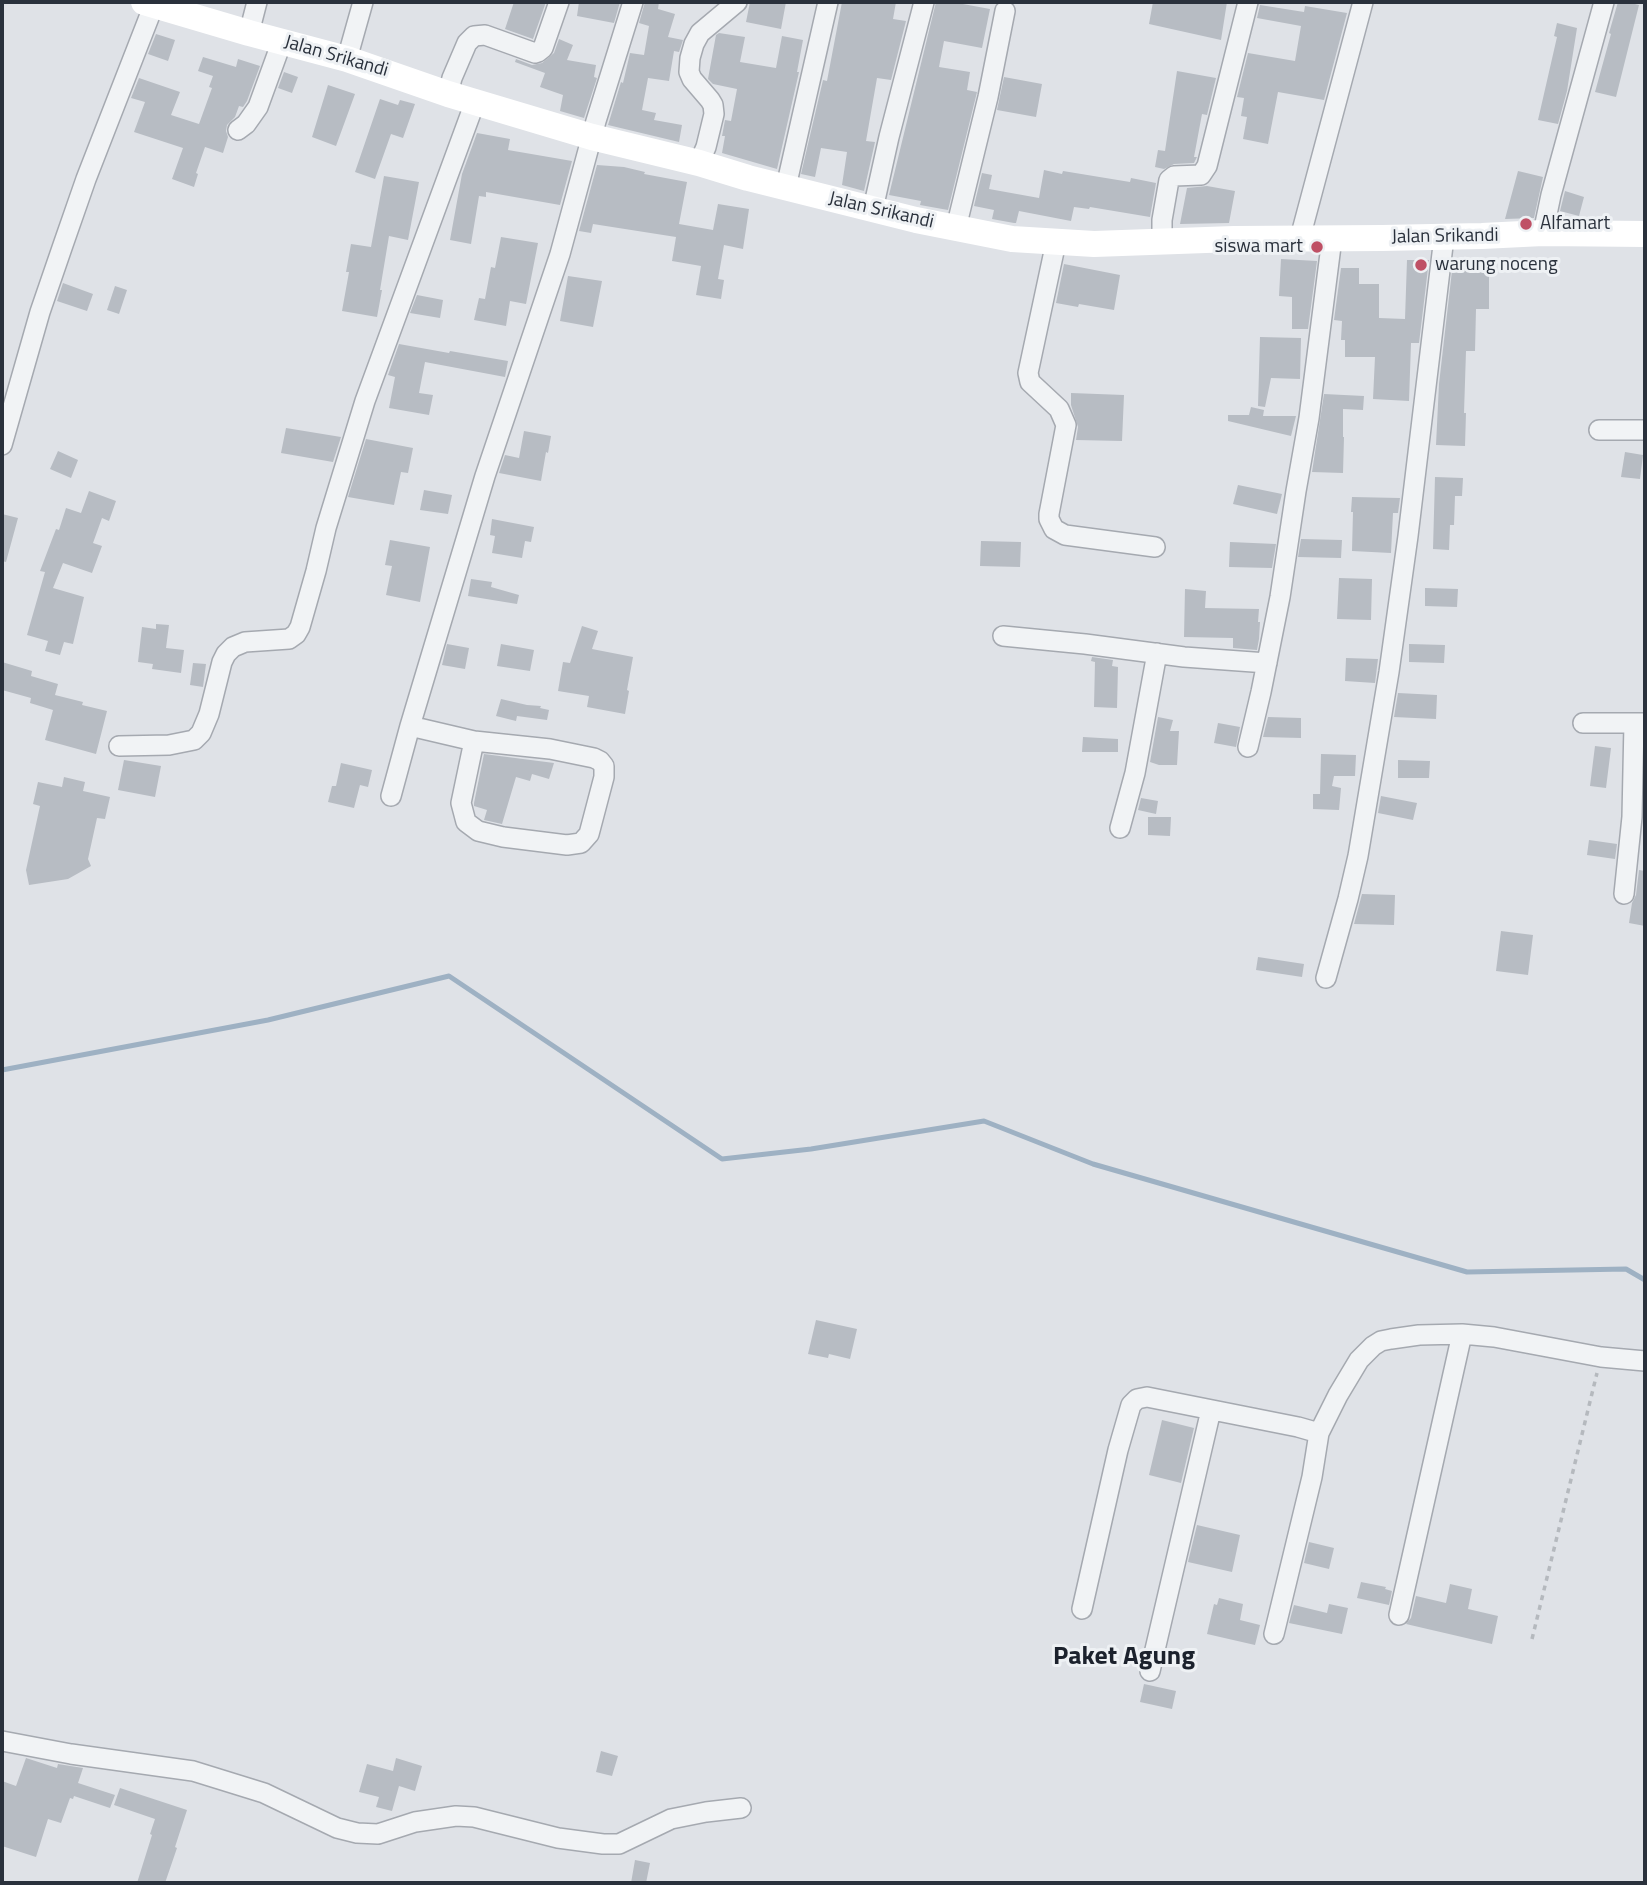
<!DOCTYPE html>
<html>
<head>
<meta charset="utf-8">
<style>
  body { margin:0 }
  #map { position:relative; width:1647px; height:1885px; overflow:hidden; background:#dfe2e7; font-family:"Titillium Web",sans-serif }
  canvas { display:block }
  .frame { position:absolute; inset:0; border:4px solid #2a313c; pointer-events:none }
</style>
</head>
<body>
<div id="map">
<canvas width="1647" height="1885"></canvas>
<div class="frame"></div>
</div>
<script>
const context = document.querySelector('canvas').getContext('2d');
context.lineJoin = 'round';
const shape = rows => new Path2D(rows.map(r => 'M' + r).join(''));
function strokePath(path, color, width, dash) { context.strokeStyle = color; context.lineWidth = width; context.lineCap = dash ? 'butt' : 'round'; context.setLineDash(dash || []); context.stroke(path); }
function paint(path, color) { context.fillStyle = color; context.fill(path, 'evenodd'); }
function drawText(font, color, halo, rows, align = 'center') {
  context.font = font + ' "Titillium Web",sans-serif'; context.lineWidth = 6; context.setLineDash([]); context.textBaseline = 'middle'; context.strokeStyle = halo; context.fillStyle = color; for (const [text, x, y, turn = 0] of rows) {
    context.save(); context.translate(x, y); context.rotate((+turn || 0) * Math.PI / 180); context.textAlign = isNaN(turn) ? turn : align; if (halo) context.strokeText(text, 0, 0); context.fillText(text, 0, 0); context.restore();
  }
}
const stream = shape([
  [2,1070,268,1020,449,976,722,1159,811,1149,984,1121,1093,1164,1467,1272,1626,1269,1645,1280]
]);
const building = shape([
  [514,2,546,2,533,39,505,29],
  [579,2,620,2,614,23,577,16],
  [645,2,659,2,658,9,675,14,668,37,683,40,679,52,674,51,669,81,648,78,642,110,656,113,654,120,682,125,679,142,608,125,621,82,623,83,630,53,644,55,649,26,639,23],
  [750,2,786,2,781,29,746,22],
  [842,2,896,2,893,19,906,21,891,80,877,78,866,141,875,142,864,191,842,185,847,152,821,148,815,177,801,174,823,80,827,81],
  [936,2,952,2,990,9,982,48,944,41,939,67,970,72,967,90,977,92,948,210,920,205,921,201,889,195],
  [1153,2,1227,2,1221,40,1149,24],
  [1618,2,1627,2,1639,5,1616,97,1595,92,1611,34,1609,33],
  [1260,5,1304,12,1305,6,1347,13,1324,100,1278,92,1268,144,1243,139,1247,117,1241,116,1244,98,1237,97,1248,53,1295,61,1301,26,1257,18],
  [1557,23,1577,28,1567,91,1558,124,1538,120,1557,37,1554,36],
  [719,33,745,37,740,62,776,68,782,36,803,40,797,72,799,72,777,169,722,153,725,136,722,136,725,120,731,121,737,89,713,84,708,79,716,35],
  [156,34,175,40,168,61,148,54],
  [559,39,573,45,567,60,596,65,594,77,597,78,584,118,560,111,563,95,540,87,545,73,515,62,516,59,532,65,542,63,554,53],
  [203,57,236,67,238,59,260,66,247,101,243,107,239,106,235,117,227,125,226,131,228,137,223,153,205,147,196,173,198,174,194,187,172,179,183,148,134,132,145,102,131,98,139,78,180,92,171,115,199,124,212,88,209,87,213,76,198,71],
  [1177,71,1216,78,1207,115,1202,114,1194,157,1197,157,1194,163,1174,164,1164,169,1155,167,1158,150,1165,151],
  [284,72,298,77,292,93,278,88],
  [1004,77,1042,84,1036,117,997,110],
  [328,85,355,94,336,146,312,137],
  [380,99,398,105,400,100,415,104,403,138,391,134,375,179,355,172],
  [477,133,510,139,508,150,572,161,560,205,486,192,486,197,479,196,471,244,450,240,462,174],
  [597,165,624,167,645,172,644,174,687,182,679,224,713,230,718,204,749,209,743,249,724,245,718,279,724,280,721,299,696,295,701,266,672,261,676,237,593,224,591,233,579,231],
  [1044,170,1062,174,1063,171,1130,182,1131,178,1156,183,1150,217,1090,207,1089,209,1074,207,1071,221,1019,211,1016,223,1014,223,992,219,994,210,974,206,982,173,992,175,989,189,1039,198],
  [1518,171,1543,177,1534,218,1505,219],
  [384,176,419,182,408,240,389,236,380,290,382,290,377,317,342,311,349,272,346,272,351,244,371,247],
  [1207,186,1235,191,1229,223,1180,224,1187,188],
  [1565,191,1584,197,1579,216,1560,211],
  [501,237,538,243,526,304,510,301,506,326,474,320,479,298,485,299,491,267,495,268],
  [1281,259,1317,261,1308,329,1292,329,1292,297,1279,296],
  [1407,260,1429,260,1419,343,1411,343,1409,401,1373,399,1375,357,1345,357,1345,340,1341,340,1342,321,1334,320,1341,268,1359,268,1359,284,1379,284,1379,318,1405,319],
  [1453,262,1489,262,1489,309,1476,309,1475,351,1466,351,1464,413,1466,413,1465,446,1436,445,1439,384],
  [1064,264,1120,275,1114,310,1079,304,1078,307,1056,303],
  [568,276,602,281,593,327,560,321],
  [63,283,93,294,87,311,57,301],
  [115,286,127,290,119,314,107,310],
  [417,295,443,300,440,318,410,313],
  [1260,337,1301,338,1300,379,1271,378,1265,407,1258,406],
  [399,344,449,353,450,351,508,361,505,377,425,362,419,393,433,395,429,415,389,408,395,377,388,375],
  [1071,393,1124,395,1122,441,1076,440,1078,427,1071,405],
  [1324,394,1364,396,1363,410,1343,409,1343,437,1344,437,1343,473,1312,472],
  [1251,407,1264,410,1263,416,1296,416,1291,436,1228,421,1228,415,1249,415],
  [286,428,341,437,333,462,281,453],
  [524,431,551,436,548,453,546,452,541,481,499,473,505,455,519,458],
  [366,439,413,448,408,473,401,472,394,505,348,497],
  [58,451,78,460,71,478,50,469],
  [1625,452,1643,455,1640,479,1621,477],
  [1435,477,1463,478,1462,496,1455,496,1454,525,1450,525,1449,550,1433,549],
  [1238,485,1282,494,1277,514,1233,504],
  [424,490,452,495,448,514,420,510],
  [89,491,116,501,109,521,102,518,93,543,102,546,92,573,63,563,53,588,84,597,73,644,64,642,60,655,45,651,48,641,27,635,45,572,40,571,56,529,59,530,66,508,81,513],
  [1352,497,1400,498,1398,513,1393,513,1391,553,1352,551,1353,512,1351,512],
  [2,514,18,518,6,562,2,561],
  [492,519,534,527,531,542,525,541,522,558,492,553,495,536,490,535],
  [1301,539,1342,540,1341,558,1298,557],
  [390,540,430,547,420,602,386,595,392,566,385,565],
  [981,541,1021,542,1020,567,980,566],
  [1230,542,1276,544,1272,568,1229,567],
  [1339,578,1372,579,1371,620,1337,619],
  [471,579,492,582,491,587,519,595,517,604,468,596],
  [1425,588,1458,589,1457,607,1425,606],
  [1185,589,1206,591,1205,608,1259,609,1258,622,1260,622,1259,639,1257,650,1233,648,1233,638,1184,637],
  [156,624,169,625,166,648,184,650,181,673,152,669,153,664,138,662,142,627,156,629],
  [582,626,598,631,592,649,633,657,627,690,629,691,625,714,587,707,589,696,558,691,563,662,570,663],
  [447,644,469,648,465,669,442,665],
  [501,644,534,650,530,671,497,666],
  [1409,644,1445,645,1444,663,1409,662],
  [1092,657,1113,660,1112,666,1118,667,1117,708,1094,707,1095,662,1091,661],
  [1346,658,1378,659,1375,683,1345,681],
  [2,662,32,671,31,676,58,684,55,695,83,702,82,705,107,711,96,754,45,740,53,710,30,703,31,698,2,690],
  [193,663,206,664,203,687,190,685],
  [1398,693,1437,695,1436,719,1394,717],
  [501,699,527,705,541,706,540,708,549,710,547,720,517,716,516,721,496,716],
  [1158,717,1173,720,1170,731,1179,731,1177,765,1159,765,1150,762],
  [1268,717,1301,718,1301,738,1263,737],
  [1218,723,1240,727,1236,747,1214,743],
  [1083,737,1118,739,1118,752,1082,752],
  [1595,746,1611,748,1606,788,1590,786],
  [484,754,554,763,549,779,532,774,530,781,516,777,502,824,484,820,487,810,474,806,474,803],
  [1321,754,1356,755,1355,776,1334,776,1332,786,1341,788,1339,810,1313,809,1313,794,1320,794],
  [124,760,161,766,155,797,118,790],
  [1398,760,1430,761,1429,778,1398,778],
  [341,763,372,770,368,787,360,785,354,808,328,802,332,786,336,786],
  [64,777,85,782,83,791,110,797,105,819,97,818,88,859,91,866,68,879,29,885,26,870,40,806,33,804,38,782,62,787],
  [1381,796,1417,803,1413,820,1378,813],
  [1141,798,1158,801,1156,814,1138,810],
  [1148,817,1171,817,1170,836,1148,835],
  [1589,840,1617,844,1615,859,1587,855],
  [1639,870,1645,871,1645,926,1629,923,1632,903,1636,895],
  [1362,894,1395,895,1394,925,1354,924],
  [1501,931,1533,935,1528,975,1496,971],
  [1258,957,1304,964,1302,977,1256,970],
  [816,1320,857,1329,850,1359,829,1354,828,1358,808,1354],
  [1162,1420,1194,1428,1181,1483,1149,1475],
  [1197,1525,1240,1535,1232,1572,1188,1562],
  [1309,1542,1334,1548,1329,1569,1304,1563],
  [1361,1582,1386,1587,1385,1589,1392,1591,1389,1605,1357,1598],
  [1450,1584,1472,1589,1468,1609,1498,1616,1492,1644,1406,1624,1411,1618,1416,1596,1446,1603],
  [1219,1598,1243,1604,1240,1620,1260,1625,1255,1645,1207,1634,1214,1604,1217,1605],
  [1329,1604,1348,1608,1342,1634,1289,1623,1294,1605,1327,1613],
  [1144,1684,1176,1691,1172,1709,1140,1702],
  [601,1751,618,1756,612,1776,596,1772],
  [26,1758,57,1768,58,1764,83,1768,78,1783,115,1795,110,1808,74,1796,73,1799,70,1798,61,1823,48,1819,36,1857,2,1846,2,1781,16,1786],
  [396,1758,422,1766,415,1791,399,1786,392,1811,376,1807,379,1797,359,1792,367,1764,393,1771],
  [120,1788,187,1810,175,1847,177,1848,165,1883,137,1883,152,1835,150,1834,155,1819,114,1805],
  [635,1860,650,1863,646,1883,631,1883]
]);
const path = shape([
  [1532,1639,1597,1373]
]);
const street = shape([
  [249,33,257,2],
  [347,59,363,2],
  [448,94,452,78,467,43,474,36,485,35,535,53,538,52,543,48,559,2],
  [238,130,246,124,258,107,282,41],
  [699,163,706,147,714,114,713,105,710,100,692,79,689,72,690,58,694,44,700,33,737,2],
  [786,187,828,2],
  [873,209,889,137,924,2],
  [956,228,988,97,1005,11],
  [1543,233,1551,195,1604,2],
  [1300,238,1363,2],
  [1056,242,1028,373,1030,382,1059,409,1066,425,1049,514,1049,519,1054,529,1065,535,1155,547],
  [1162,242,1162,220,1169,180,1174,176,1201,175,1207,166,1248,2],
  [1599,430,1645,430],
  [2,445,40,312,63,245,86,179,155,2],
  [1003,636,1085,644,1184,657,1267,663],
  [1583,723,1644,723],
  [410,726,474,741,550,749,594,758,600,761,604,766,604,777,589,834,581,843,567,845,503,837,478,831,466,822,461,803,474,741],
  [119,746,169,745,194,740,201,733,209,714,222,662,226,654,233,647,245,642,289,639,296,634,300,627,316,571,326,528,365,401,475,102],
  [1248,747,1261,692,1280,597,1296,491,1309,418,1332,238],
  [391,796,410,726,485,476,560,254,596,121,633,2],
  [1120,828,1135,773,1157,653],
  [1624,894,1632,817,1634,723],
  [1326,978,1348,899,1358,856,1389,672,1408,536,1444,237],
  [1082,1609,1118,1450,1131,1405,1137,1399,1147,1397,1162,1400,1298,1427,1319,1433,1338,1395,1359,1360,1373,1346,1381,1341,1391,1339,1419,1335,1462,1334,1494,1337,1601,1357,1645,1361],
  [1399,1615,1462,1334],
  [1274,1634,1312,1477,1319,1433],
  [1150,1671,1211,1410],
  [2,1741,71,1754,193,1771,264,1793,337,1828,357,1833,378,1834,415,1822,456,1816,474,1817,558,1838,603,1844,619,1844,671,1819,706,1812,741,1808]
]);
const secondary = shape([
  [144,2,249,33,347,59,448,94,592,137,699,163,748,178,916,220,1012,239,1094,244,1234,239,1382,238,1482,236,1543,233,1645,234]
]);
const markers = [
  [1526,224,7,"#bf5065"],
  [1317,247,7,"#bf5065"],
  [1421,265,7,"#bf5065"]
];
const streetNames = [
  ["Jalan Srikandi",336,57,16],
  ["Jalan Srikandi",881,211,13],
  ["Jalan Srikandi",1445,237,-1]
];
const poiNames = [
  ["Alfamart",1540,224],
  ["siswa mart",1303,247,"right"],
  ["warung noceng",1435,265]
];
const districtNames = [
  ["Paket Agung",1124,1658]
];
strokePath(stream, '#9eb1c3', 5);
paint(building, '#b7bcc3');
strokePath(street, '#a5a9b0', 22);
strokePath(path, '#b5b9be', 3.5, [5, 5]);
strokePath(street, '#f1f3f5', 19);
strokePath(secondary, '#fff', 26);
for (const [x, y, r, color] of markers) { const dot = new Path2D(); dot.arc(x, y, r, 0, 2 * Math.PI); context.fillStyle = color; context.fill(dot); strokePath(dot, '#eef1f4', 2.5); }
drawText('19px', '#2a313c', '#eef1f4', streetNames);
drawText('19px', '#2a313c', '#eef1f4', poiNames, 'left');
drawText('bold 26px', '#1c222d', '#eef1f4', districtNames);
</script>
</body>
</html>
